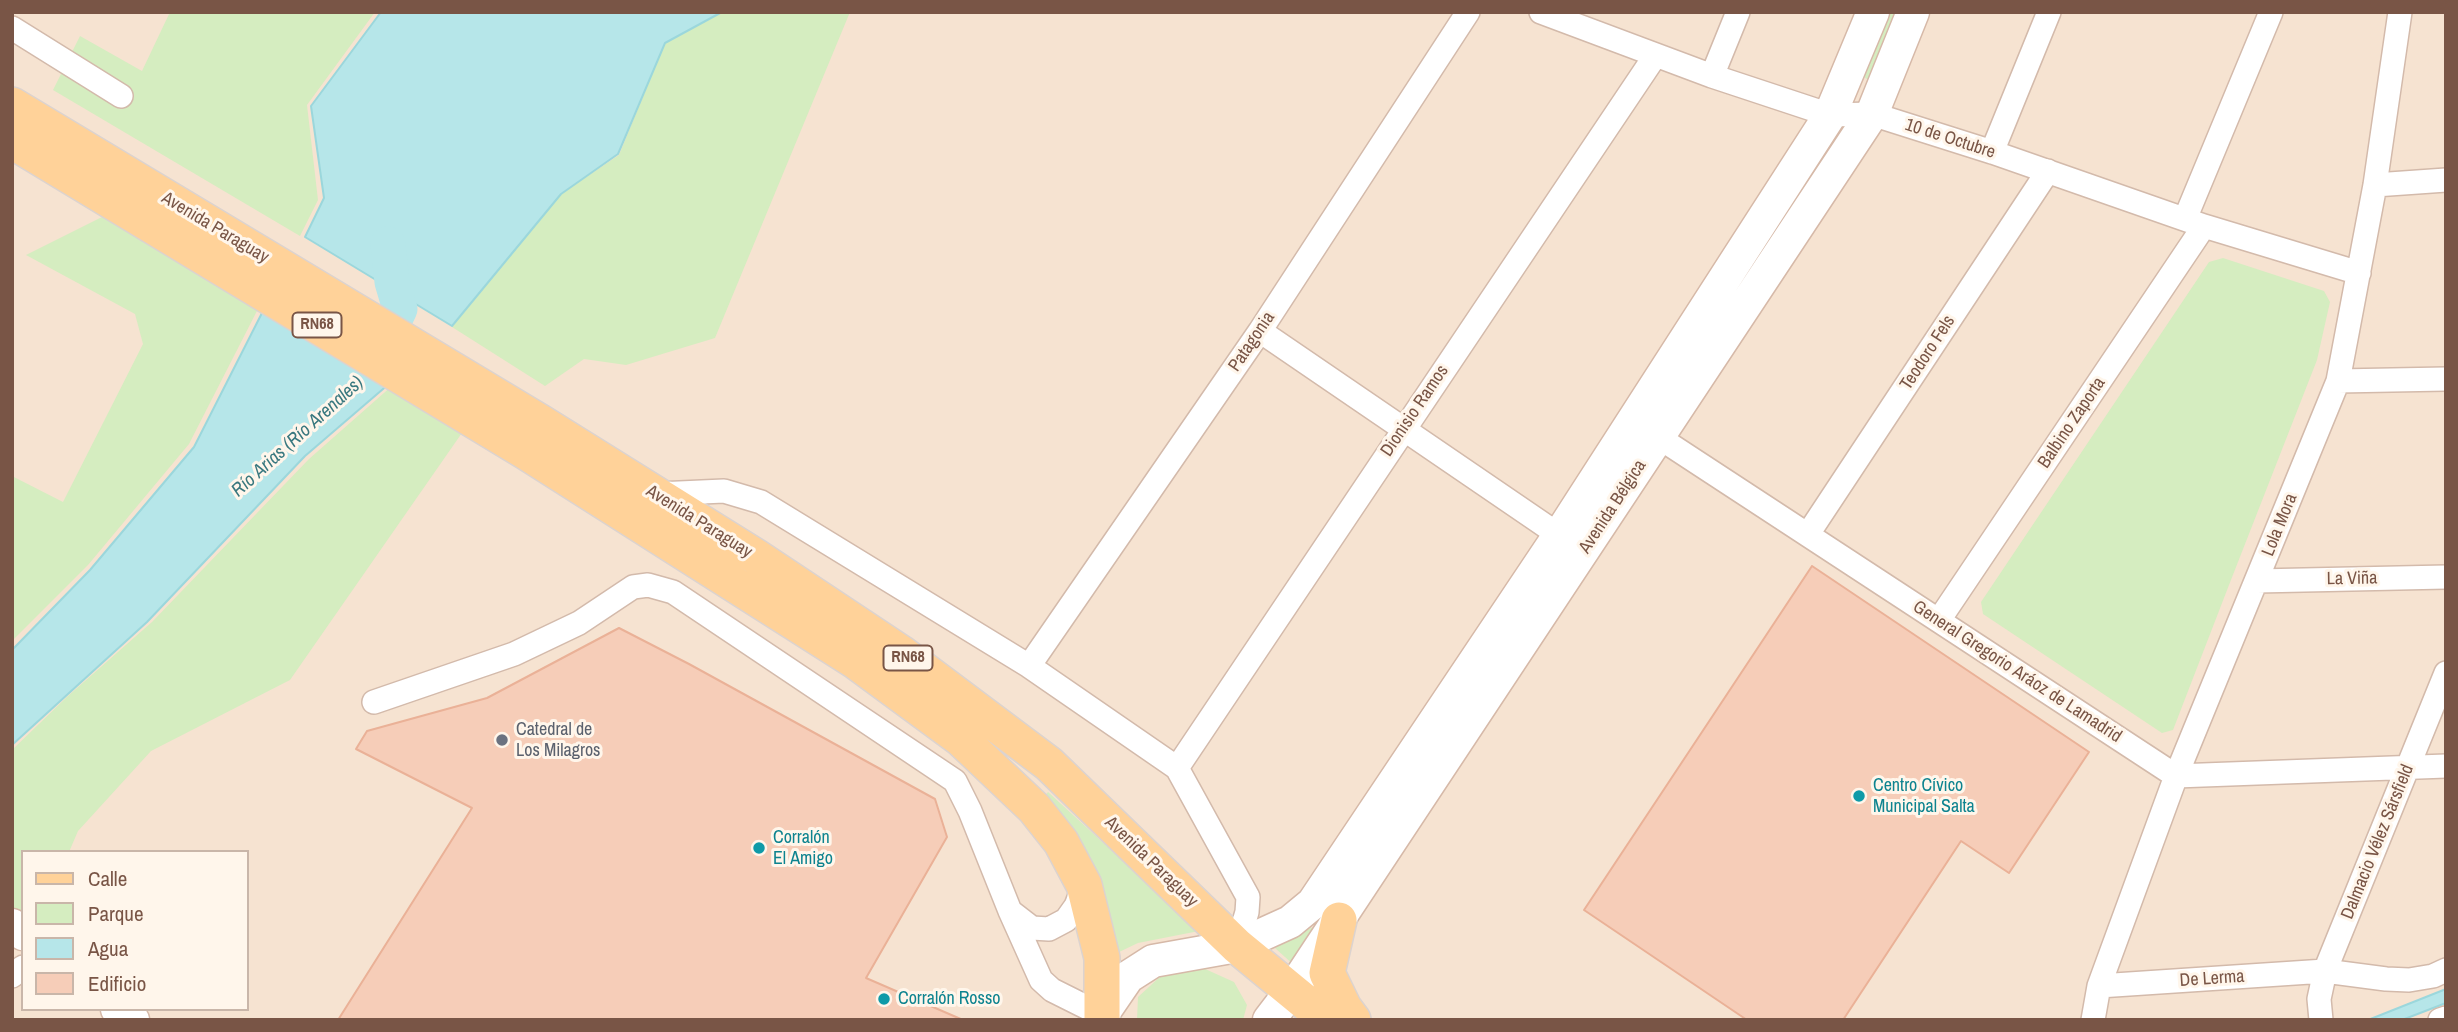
<!DOCTYPE html>
<html>
<head>
<meta charset="utf-8">
<style>
  body { margin:0 }
  #map { position:relative; width:2458px; height:1032px; overflow:hidden; background:#fef2e3; font-family:"Archivo Narrow",sans-serif }
  canvas { display:block }
  .frame { position:absolute; inset:0; border:14px solid #795546; pointer-events:none }
  .legend { position:absolute; left:21px; top:850px; width:228px; height:161px; box-sizing:border-box; background:#fff6eb; border:2px solid #c9b6a9; margin:0; padding:9px 12px; list-style:none; font-size:21px; color:#795546 }
  .legend li { display:flex; align-items:center; gap:14px; height:35px }
  .legend b { width:35px; border:2px solid #c9b6a9 }
</style>
</head>
<body>
<div id="map">
<canvas width="2458" height="1032"></canvas>
<div class="frame"></div>
<ul class="legend">
<li><b style="height:9px;background:#ffd299"></b>Calle</li>
<li><b style="height:19px;background:#d5edc0"></b>Parque</li>
<li><b style="height:19px;background:#b6e6e9"></b>Agua</li>
<li><b style="height:19px;background:#f6cdb8"></b>Edificio</li>
</ul>
</div>
<script>
const context = document.querySelector('canvas').getContext('2d');
context.lineJoin = 'round';
function paint(path, color) { context.fillStyle = color; context.fill(path, 'evenodd'); }
const shape = rows => new Path2D(rows.map(r => 'M' + r).join(''));
function strokePath(path, color, width, dash) { context.strokeStyle = color; context.lineWidth = width; context.lineCap = dash ? 'butt' : 'round'; context.setLineDash(dash || []); context.stroke(path); }
function drawText(font, color, halo, rows, align = 'center') {
  context.font = font + ' "Archivo Narrow",sans-serif'; context.lineWidth = 6; context.setLineDash([]); context.textBaseline = 'middle'; context.strokeStyle = halo; context.fillStyle = color; for (const [text, x, y, turn = 0] of rows) {
    context.save(); context.translate(x, y); context.rotate((+turn || 0) * Math.PI / 180); context.textAlign = isNaN(turn) ? turn : align; if (halo) context.strokeText(text, 0, 0); context.fillText(text, 0, 0); context.restore();
  }
}
const residential = shape([
  [12,12,2446,12,2446,1020,12,1020],
  [23,852,247,852,247,1009,23,1009]
]);
const green = shape([
  [170,12,375,12,307,105,318,200,300,236,53,90,80,36,142,71],
  [723,12,850,12,715,338,626,365,584,359,545,386,452,327,561,194,619,155,665,43],
  [1885,12,1900,12,1870,79,1867,79,1863,76],
  [102,217,260,305,189,444,88,565,12,641,12,476,63,502,143,344,135,314,26,255],
  [2223,258,2324,291,2330,302,2317,360,2229,585,2173,730,2162,733,1983,614,1981,602,2209,262],
  [393,385,464,430,290,680,151,751,78,831,69,852,23,852,23,927,12,934,12,750,68,696,152,622,309,459],
  [1048,792,1199,931,1138,943,1117,953,1045,796],
  [1317,926,1295,966,1275,948,1311,928],
  [1203,968,1234,982,1247,1005,1243,1020,1137,1020,1138,997,1162,975]
]);
const water = shape([
  [381,12,722,12,665,43,618,154,561,194,452,326,305,237,324,198,311,106,381,12],
  [265,307,390,383,305,456,147,622,12,745,12,650,90,570,194,447,265,307],
  [2446,989,2446,1003,2402,1020,2368,1020,2446,989]
]);
const river = shape([
  [377,357,400,309,392,282,388,244]
]);
const building = shape([
  [1812,566,2089,752,2009,873,1961,841,1843,1020,1747,1020,1584,910,1812,566],
  [619,628,689,664,935,799,947,837,866,978,963,1020,338,1020,472,808,356,749,367,731,487,698,619,628]
]);
const minor = shape([
  [1541,12,1712,76,1830,115,1872,114,1992,152,2204,226,2359,273],
  [12,28,121,96],
  [1712,76,1738,12],
  [1992,152,2049,12],
  [2375,185,2446,180],
  [2185,219,2271,12],
  [1260,331,1572,544],
  [2338,381,2446,379],
  [1646,429,2176,776,2446,766],
  [657,494,724,491,761,502,1029,666,1177,768,1248,897,1247,912,1237,946],
  [1808,534,2048,171],
  [2257,581,2446,577],
  [1939,620,2204,226],
  [1029,666,1260,331,1468,12],
  [374,702,514,654,579,623,633,587,648,585,673,592,955,781,970,811,1010,911,1041,980,1052,990,1102,1015],
  [1177,768,1655,56],
  [1010,911,1032,928,1049,929,1066,920,1076,906,1084,885],
  [12,976,23,967],
  [2099,986,2325,971,2386,979,2409,980,2433,976,2446,970],
  [2093,1020,2099,986,2176,776,2338,381,2375,185,2400,12],
  [2321,1020,2319,999,2325,971,2446,673],
  [2440,1020,2446,1018]
]);
const secondary = shape([
  [12,925,23,934],
  [117,1009,133,1020],
  [1102,1015,1128,977,1153,961,1237,946,1290,922,1313,903,1560,534,1830,115,1873,12],
  [1269,1020,1292,990,1872,114,1913,12]
]);
const primary = shape([
  [12,105,540,422,755,556,901,653,1049,764,1237,946,1327,1020],
  [12,141,526,452,855,661,961,739,1034,808,1061,842,1084,885,1102,958,1102,1020],
  [1339,920,1327,973,1344,1008,1353,1020]
]);
const markers = [
  [502,740,7,"#6b7280"],
  [1859,796,7,"#0f9aa8"],
  [759,848,7,"#0f9aa8"],
  [884,999,7,"#0f9aa8"]
];
const shields = [
  [317,325,49],
  [908,658,49]
];
const shieldNames = [
  ["RN68",317,325],
  ["RN68",908,658]
];
const streetNames = [
  ["10 de Octubre",1950,139,18],
  ["Avenida Paraguay",215,228,31],
  ["Patagonia",1252,342,-56],
  ["Teodoro Fels",1928,353,-57],
  ["Dionisio Ramos",1415,411,-56],
  ["Balbino Zaporta",2072,423,-56],
  ["Avenida Bélgica",1613,507,-57],
  ["Avenida Paraguay",699,522,32],
  ["Lola Mora",2280,525,-68],
  ["La Viña",2352,579,-1],
  ["General Gregorio Aráoz de Lamadrid",2017,672,33],
  ["Dalmacio Vélez Sársfield",2378,842,-68],
  ["Avenida Paraguay",1151,862,44],
  ["De Lerma",2212,979,-4]
];
const worshipNames = [
  ["Catedral de",516,730],
  ["Los Milagros",516,751]
];
const cultureNames = [
  ["Centro Cívico",1873,786],
  ["Municipal Salta",1873,807],
  ["Corralón",773,838],
  ["El Amigo",773,859],
  ["Corralón Rosso",898,999]
];
const waterNames = [
  ["Río Arias (Río Arenales)",298,437,-42]
];
paint(residential, '#f6e3d1');
paint(green, '#d5edc0');
paint(water, '#b6e6e9');
strokePath(water, '#9bd7dc', 2);
strokePath(river, '#b6e6e9', 35);
paint(building, '#f6cdb8');
strokePath(building, '#eab197', 2);
strokePath(minor, '#d3baab', 26);
strokePath(secondary, '#d6b9a8', 35);
strokePath(primary, '#dcd3cf', 38);
strokePath(minor, '#fff', 23);
strokePath(secondary, '#fff', 32);
strokePath(primary, '#ffd299', 35);
for (const [x, y, r, color] of markers) { const dot = new Path2D(); dot.arc(x, y, r, 0, 2 * Math.PI); context.fillStyle = color; context.fill(dot); strokePath(dot, '#fff6eb', 2.5); }
for (const [x, y, w] of shields) { const box = new Path2D(); box.roundRect(x - w / 2, y - 12.5, w, 25, 5); context.fillStyle = '#fff6eb'; context.fill(box); strokePath(box, '#795546', 2); }
drawText('bold 16px', '#795546', null, shieldNames);
drawText('18px', '#795546', '#fff6eb', streetNames);
drawText('18px', '#5b616d', '#fff6eb', worshipNames, 'left');
drawText('18px', '#0d838f', '#fff6eb', cultureNames, 'left');
drawText('italic 19px', '#39787f', '#fff6eb', waterNames);
</script>
</body>
</html>
